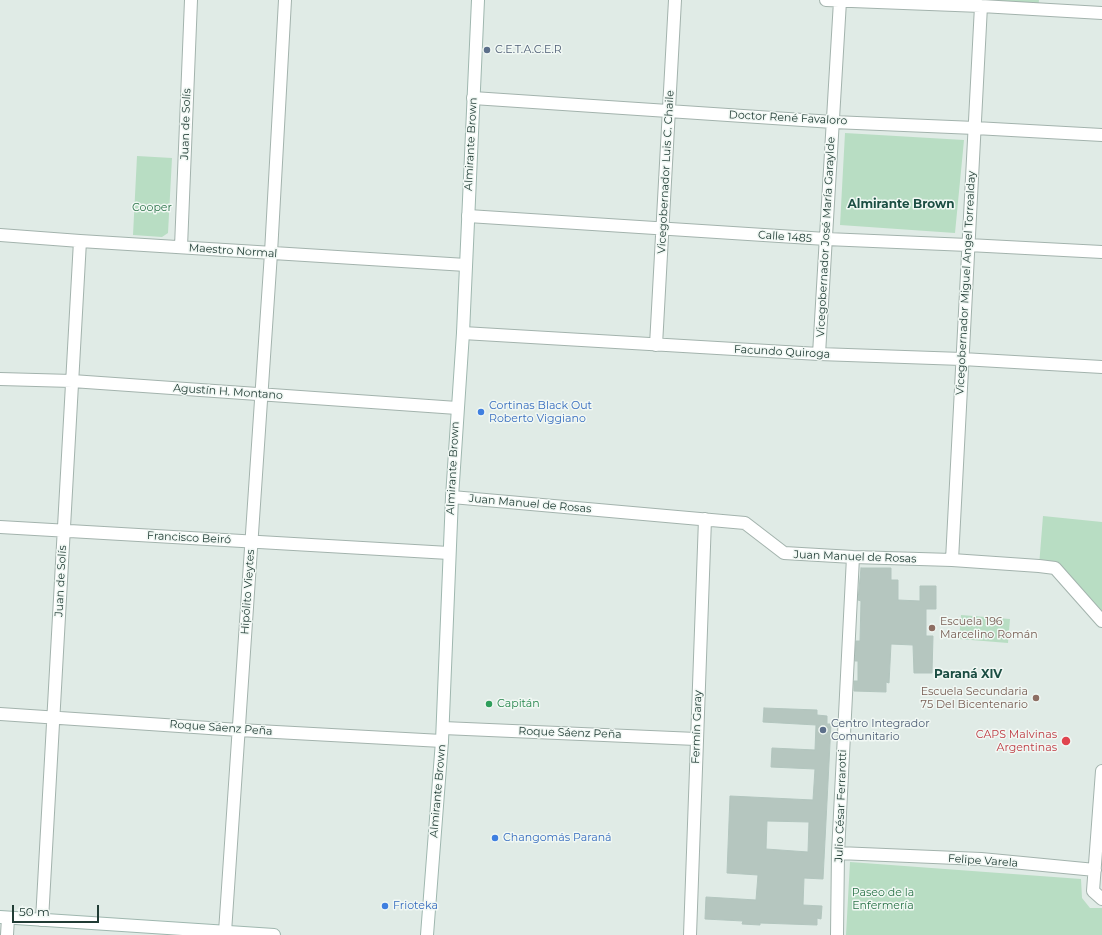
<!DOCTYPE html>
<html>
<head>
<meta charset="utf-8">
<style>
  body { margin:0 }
  #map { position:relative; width:1102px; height:935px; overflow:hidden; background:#e0ebe6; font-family:Montserrat,sans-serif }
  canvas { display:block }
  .scale { position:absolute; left:12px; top:905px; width:87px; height:18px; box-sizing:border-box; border:2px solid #213c35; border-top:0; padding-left:5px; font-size:12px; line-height:14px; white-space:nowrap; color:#213c35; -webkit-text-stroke:3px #f1f8f4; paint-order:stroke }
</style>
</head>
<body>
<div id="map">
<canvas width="1102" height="935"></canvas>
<div class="scale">50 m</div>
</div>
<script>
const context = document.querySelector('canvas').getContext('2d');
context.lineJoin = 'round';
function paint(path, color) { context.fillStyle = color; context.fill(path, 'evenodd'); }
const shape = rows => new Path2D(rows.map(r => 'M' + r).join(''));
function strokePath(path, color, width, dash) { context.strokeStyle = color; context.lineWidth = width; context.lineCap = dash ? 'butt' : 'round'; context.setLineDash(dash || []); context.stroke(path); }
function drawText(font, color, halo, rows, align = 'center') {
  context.font = font + ' Montserrat,sans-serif'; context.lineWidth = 3; context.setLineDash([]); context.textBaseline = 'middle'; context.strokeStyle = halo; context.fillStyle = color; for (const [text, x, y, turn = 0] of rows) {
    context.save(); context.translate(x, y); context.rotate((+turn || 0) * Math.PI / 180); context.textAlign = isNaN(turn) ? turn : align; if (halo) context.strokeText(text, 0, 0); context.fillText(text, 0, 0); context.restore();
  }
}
const green = shape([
  [992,0,1039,0,1038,11,991,7],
  [845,133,964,140,955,233,840,225],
  [137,156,172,158,168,233,162,237,133,235],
  [1043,516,1102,522,1102,621,1055,568,1039,566],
  [961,615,1010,619,1008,643,959,639],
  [850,862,1081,879,1082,898,1090,908,1102,908,1102,935,846,935]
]);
const building = shape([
  [861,568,891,568,891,580,898,580,898,600,920,601,920,586,936,586,936,609,926,609,926,636,933,636,932,673,914,673,913,645,891,644,889,683,886,682,886,692,854,691,854,681,858,681,858,661,855,661,856,641,860,641,861,601,858,600,861,568],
  [764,708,817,710,817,715,827,716,827,724,831,724,823,879,804,878,803,905,822,906,821,919,817,918,817,925,760,923,760,925,742,924,743,921,705,919,706,897,756,900,758,875,727,873,730,796,813,800,815,769,771,767,772,748,815,750,816,725,763,722,764,708],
  [767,821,809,822,808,852,766,849,767,821]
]);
const street = shape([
  [826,0,981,6,1102,13],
  [473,98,833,122,975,128,1102,135],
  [468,216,826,239,968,245,1102,252],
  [0,235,80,241,466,265],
  [181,247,191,0],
  [463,333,819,354,962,359,1102,367],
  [656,345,675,0],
  [819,354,840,1],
  [0,379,72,381,457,408],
  [452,497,745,523,784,553,853,557,952,560,1039,566,1055,568,1102,621],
  [0,527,449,553],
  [952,560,981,6],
  [0,714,239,730,442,741],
  [443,728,696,739],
  [1102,771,1093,891,1102,899],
  [838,853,981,859,1095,870],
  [42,920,80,241],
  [225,932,271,253,285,0],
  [7,935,8,918],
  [690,935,705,519],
  [837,935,838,853,853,557]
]);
const secondary = shape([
  [0,917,274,935],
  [427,935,442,741,452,497,463,333,478,0]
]);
const markers = [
  [487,50,4,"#5c6f8a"],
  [481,412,4,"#3f7fe0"],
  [932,628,4,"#8d6e63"],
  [1036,698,4,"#8d6e63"],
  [489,704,4,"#2e9e5b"],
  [823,730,4,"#5c6f8a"],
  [1066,741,5,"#e0444e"],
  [495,838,4,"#3f7fe0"],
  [385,906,4,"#3f7fe0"]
];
const serviceNames = [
  ["C.E.T.A.C.E.R",495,50],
  ["Centro Integrador",831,724],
  ["Comunitario",831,737]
];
const streetNames = [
  ["Doctor René Favaloro",788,118,3],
  ["Juan de Solís",186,124,-88],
  ["Almirante Brown",471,144,-87],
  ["Vicegobernador Luis C. Chaile",666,172,-87],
  ["Calle 1485",785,237,4],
  ["Vicegobernador José María Garaylde",826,237,-87],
  ["Maestro Normal",233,251,4],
  ["Vicegobernador Miguel Angel Torrealday",966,283,-87],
  ["Facundo Quiroga",782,352,3],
  ["Agustín H. Montano",228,392,4],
  ["Almirante Brown",453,468,-87],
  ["Juan Manuel de Rosas",530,504,5],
  ["Francisco Beiró",189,538,3],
  ["Juan Manuel de Rosas",855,557,2],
  ["Juan de Solís",61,581,-87],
  ["Hipólito Vieytes",248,592,-86],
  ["Fermín Garay",697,727,-88],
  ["Roque Sáenz Peña",221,728,4],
  ["Roque Sáenz Peña",570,733,2],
  ["Almirante Brown",438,791,-85],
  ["Julio César Ferrarotti",841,806,-88],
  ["Felipe Varela",983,861,4]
];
const parkNames = [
  ["Cooper",152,208],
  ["Paseo de la",883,893],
  ["Enfermería",883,906]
];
const shopNames = [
  ["Cortinas Black Out",489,406],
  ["Roberto Viggiano",489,419],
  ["Changomás Paraná",503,838],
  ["Frioteka",393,906]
];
const educationNames = [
  ["Escuela 196",940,622],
  ["Marcelino Román",940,635],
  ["Escuela Secundaria",1028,692,"right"],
  ["75 Del Bicentenario",1028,705,"right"]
];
const leisureNames = [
  ["Capitán",497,704]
];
const healthNames = [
  ["CAPS Malvinas",1057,735],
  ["Argentinas",1057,748]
];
const neighbourhoodNames = [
  ["Almirante Brown",901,204],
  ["Paraná XIV",968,674]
];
paint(green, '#b8ddc3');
paint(building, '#b5c6bf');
strokePath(building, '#b2c5be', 1);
strokePath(street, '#a3b3ad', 14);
strokePath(secondary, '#9fb7af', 14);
strokePath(street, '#fff', 12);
strokePath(secondary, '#fff', 12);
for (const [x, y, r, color] of markers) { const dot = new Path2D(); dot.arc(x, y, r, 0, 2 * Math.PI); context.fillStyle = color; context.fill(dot); strokePath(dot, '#f1f8f4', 1.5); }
drawText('11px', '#4e5e75', '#f1f8f4', serviceNames, 'left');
drawText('11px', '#213c35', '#f1f8f4', streetNames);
drawText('11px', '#2a7348', '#f1f8f4', parkNames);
drawText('11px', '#366cbe', '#f1f8f4', shopNames, 'left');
drawText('11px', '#785e54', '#f1f8f4', educationNames, 'left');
drawText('11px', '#27864d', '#f1f8f4', leisureNames, 'left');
drawText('11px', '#be3a42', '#f1f8f4', healthNames, 'right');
drawText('bold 12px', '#1c4e43', '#f1f8f4', neighbourhoodNames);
</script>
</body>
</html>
